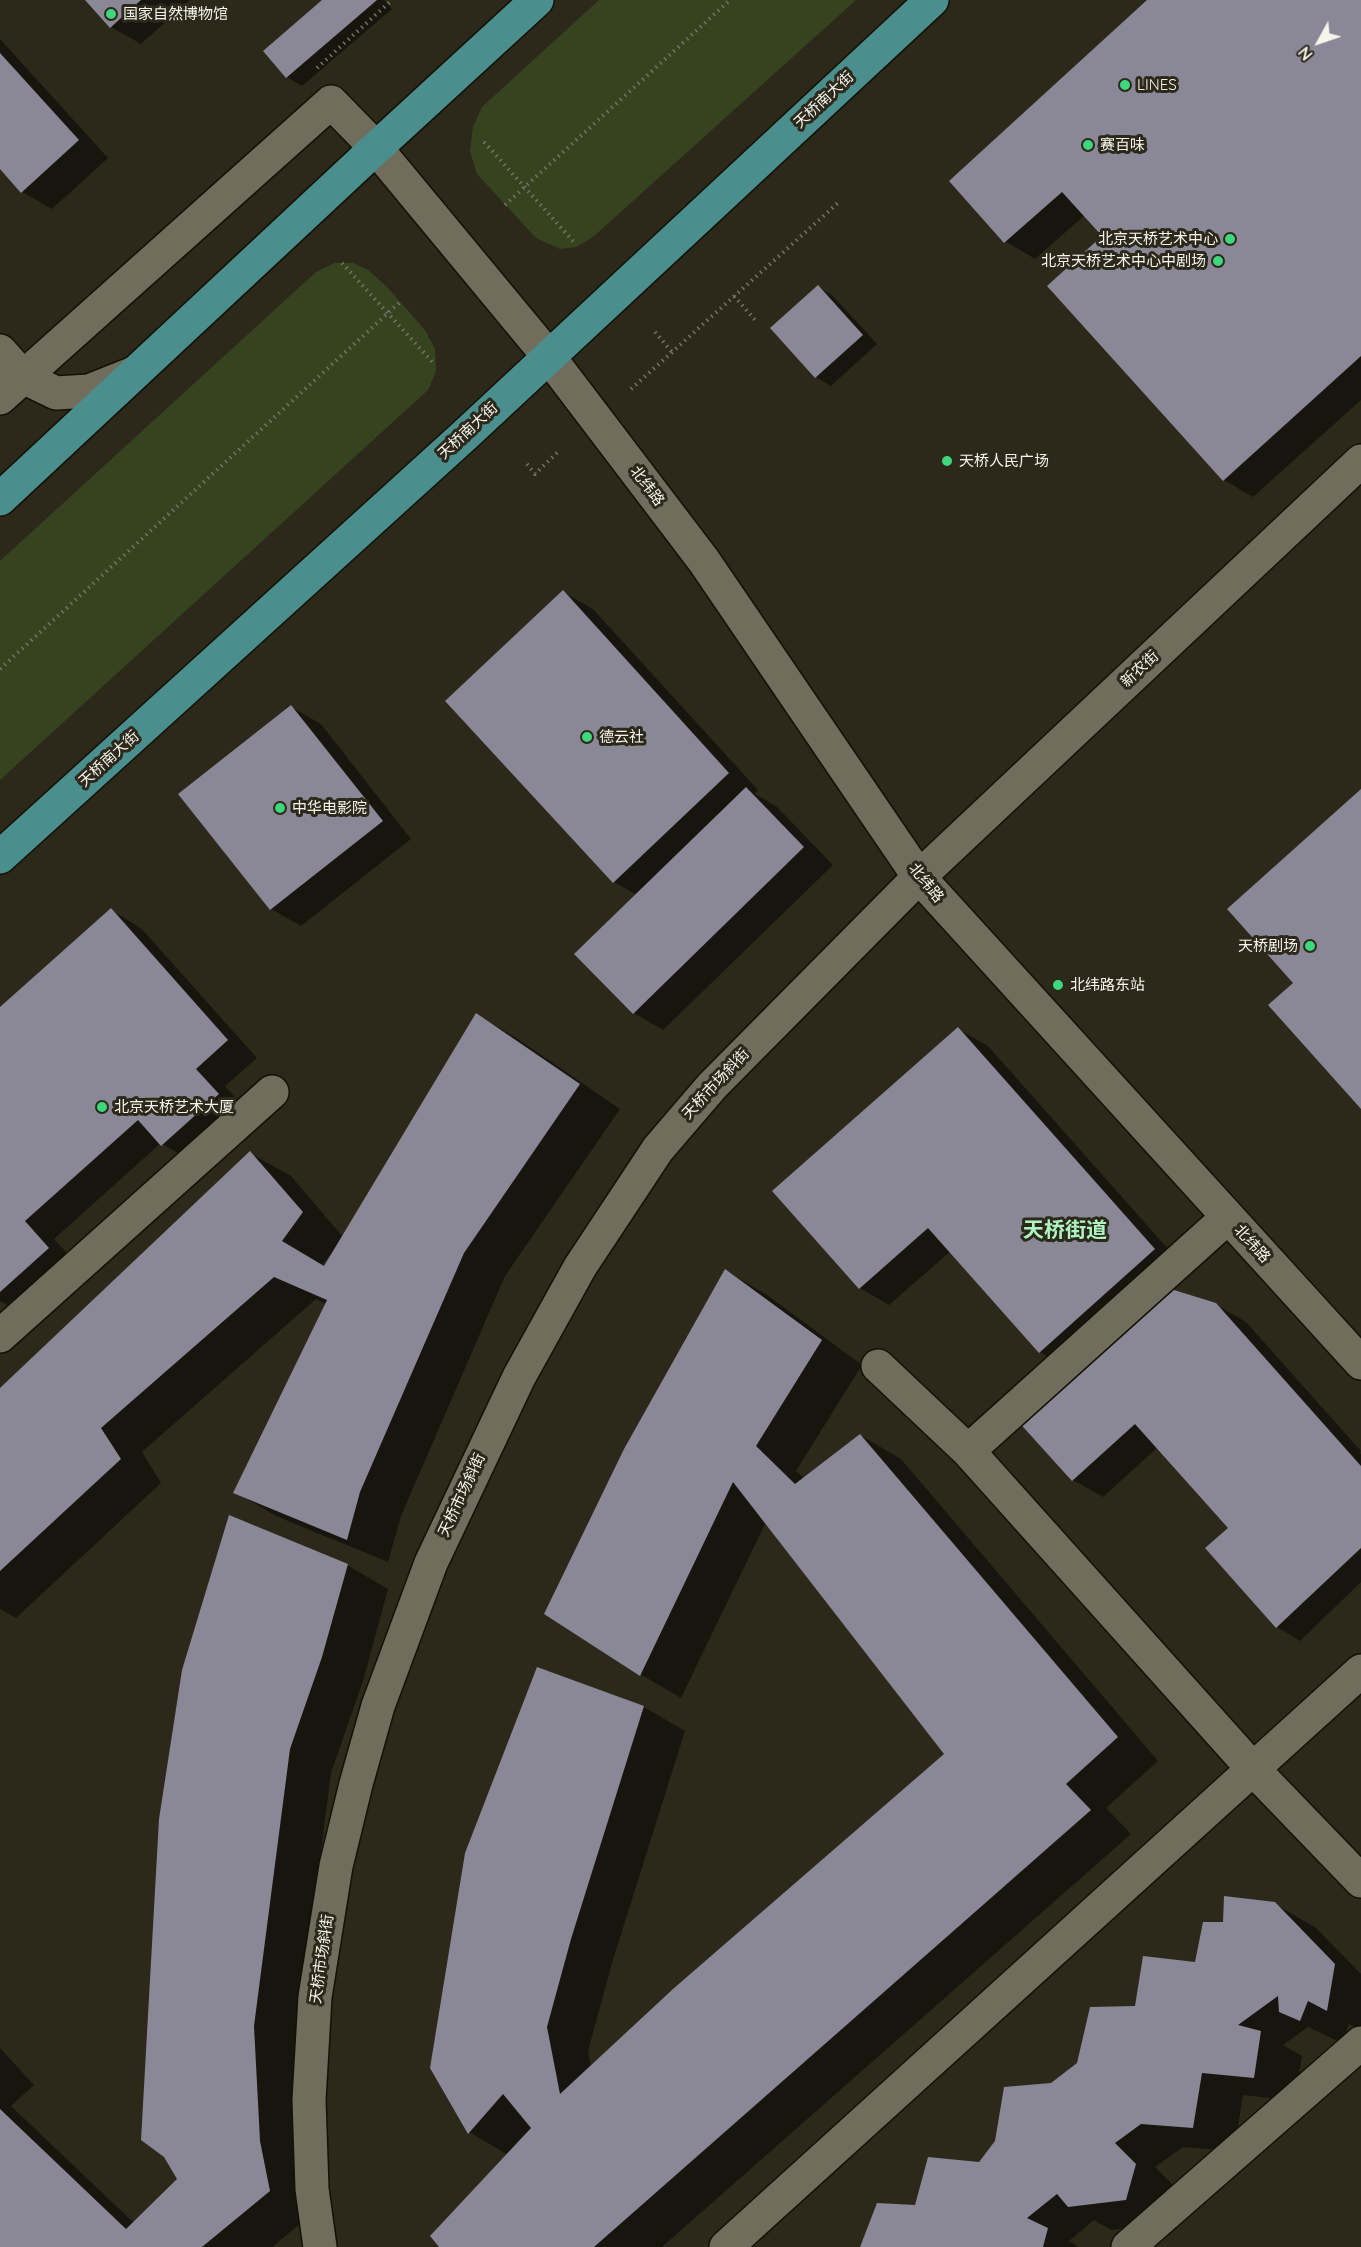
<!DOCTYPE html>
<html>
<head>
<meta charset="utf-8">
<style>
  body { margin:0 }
  #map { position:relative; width:1361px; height:2247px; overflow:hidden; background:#2c291b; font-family:Quicksand,sans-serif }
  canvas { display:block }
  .north { position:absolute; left:1289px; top:12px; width:60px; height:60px; -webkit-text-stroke:4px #2c291b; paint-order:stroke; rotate:230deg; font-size:16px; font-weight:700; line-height:24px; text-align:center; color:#f6f4eb }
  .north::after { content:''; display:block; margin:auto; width:21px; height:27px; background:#f6f4eb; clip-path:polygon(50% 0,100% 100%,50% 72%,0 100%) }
</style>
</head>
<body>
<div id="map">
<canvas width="1361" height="2247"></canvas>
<div class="north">N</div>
</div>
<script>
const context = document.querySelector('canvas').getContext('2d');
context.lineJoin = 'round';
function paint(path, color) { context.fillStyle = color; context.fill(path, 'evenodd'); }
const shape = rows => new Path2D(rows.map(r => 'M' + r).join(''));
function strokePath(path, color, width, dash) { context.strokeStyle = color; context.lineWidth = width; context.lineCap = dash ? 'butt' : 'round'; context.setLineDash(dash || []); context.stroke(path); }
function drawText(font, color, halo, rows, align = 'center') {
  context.font = font + ' Quicksand,"Noto Sans SC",sans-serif'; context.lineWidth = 6; context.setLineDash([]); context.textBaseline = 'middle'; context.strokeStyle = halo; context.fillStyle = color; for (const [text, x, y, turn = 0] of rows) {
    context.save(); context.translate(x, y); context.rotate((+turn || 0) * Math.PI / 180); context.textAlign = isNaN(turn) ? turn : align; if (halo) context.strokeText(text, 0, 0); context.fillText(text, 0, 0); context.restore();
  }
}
const green = shape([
  [599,0,856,0,593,237,576,247,560,249,536,238,477,174,470,151,473,127,482,107],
  [335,263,353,263,368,270,387,287,425,330,435,349,436,371,428,390,0,780,0,561,316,272]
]);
const shadow = shape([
  [87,0,190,0,141,44,111,27],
  [324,0,384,0,392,9,302,86,287,77],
  [1149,0,1361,0,1361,400,1253,497,1224,480,1104,236,1085,215,1035,259,1005,241],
  [0,39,108,158,52,209,22,192,0,167],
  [818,287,833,296,877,344,831,386,816,377],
  [563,592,593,609,758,790,755,794,776,806,833,865,663,1030,634,1013,637,895,614,882],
  [291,707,321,724,411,839,301,926,271,909],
  [111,910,141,928,257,1058,225,1086,248,1112,192,1162,161,1143,54,1239,78,1265,24,1315,0,1301,0,1009],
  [477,1015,518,1039,620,1109,505,1276,401,1516,388,1562,276,1516,235,1492,326,1304,316,1299,142,1452,161,1483,16,1618,0,1609,0,1390,250,1153,291,1176,343,1237],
  [329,1256,331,1257,325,1267,322,1265],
  [958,1029,988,1046,1184,1267,1161,1287,1215,1304,1246,1322,1361,1451,1359,1453,1361,1454,1361,1582,1300,1641,1277,1627,1230,1528,1158,1447,1103,1497,1073,1480,1070,1369,1040,1352,951,1251,889,1305,860,1288],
  [726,1271,767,1295,862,1365,796,1471,805,1479,860,1435,901,1459,1158,1761,1106,1808,1131,1834,662,2247,441,2247,508,2155,469,2132,644,1707,685,1731,612,1963,588,2051,591,2067,946,1755,766,1522,681,1698,640,1674],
  [347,1565,388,1589,363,1681,331,1773,295,2051,300,2166,311,2215,272,2247,0,2247,0,2048,34,2085,11,2106,134,2223,179,2179,165,2156,142,2139],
  [1275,1904,1316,1928,1361,1974,1361,2030,1349,2024,1342,2043,1308,2027,1283,2045,1302,2056,1295,2101,1243,2095,1234,2151,1183,2147,1155,2167,1177,2189,1167,2223,1111,2230,1094,2220,1069,2241,1079,2247,861,2247,979,2163,1052,2085,1078,2064,1136,2007,1197,1964,1225,1923]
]);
const building = shape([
  [85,0,141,0,110,28],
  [322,0,377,0,286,78,263,51],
  [1147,0,1361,0,1361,356,1223,481,1047,286,1102,236,1062,192,1004,243,949,181],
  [0,53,79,140,21,193,0,169],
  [818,285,863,335,815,378,770,328],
  [563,590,729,773,613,883,445,701],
  [291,705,383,821,270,910,178,794],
  [746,787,804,847,633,1014,574,954],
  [1361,789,1361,1109,1268,1005,1293,983,1227,909],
  [111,908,228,1040,196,1069,219,1094,161,1146,138,1120,25,1221,49,1248,0,1292,0,1007],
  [476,1013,580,1084,464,1253,360,1492,347,1540,233,1493,327,1300,274,1277,101,1428,121,1459,0,1571,0,1388,250,1151,303,1212,282,1241,324,1266],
  [958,1027,1155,1249,1039,1353,928,1228,859,1289,772,1191],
  [725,1269,822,1340,756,1446,795,1484,860,1434,1118,1737,1066,1784,1091,1810,594,2247,439,2247,430,2236,531,2128,503,2094,468,2134,430,2068,465,1853,537,1667,644,1706,571,1939,547,2027,560,2094,673,1989,944,1754,733,1482,640,1676,544,1614,624,1449],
  [1161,1286,1216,1303,1361,1466,1361,1548,1276,1628,1205,1548,1228,1528,1135,1424,1072,1481,1015,1418],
  [229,1515,348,1564,322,1657,290,1749,254,2026,260,2141,270,2191,202,2247,0,2247,0,2109,126,2229,177,2179,164,2157,141,2140,159,1819,182,1670],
  [1224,1896,1275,1902,1335,1964,1327,2011,1308,2001,1300,2021,1279,2012,1278,1996,1238,2025,1261,2031,1254,2078,1202,2073,1193,2128,1141,2124,1115,2143,1136,2164,1126,2200,1068,2207,1057,2194,1027,2218,1048,2228,1043,2247,860,2247,877,2203,915,2205,928,2157,979,2162,995,2141,1004,2087,1051,2083,1077,2063,1090,2007,1135,2006,1143,1956,1195,1962,1203,1922,1223,1922]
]);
const path = shape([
  [317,68,392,0],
  [484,142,574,242],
  [505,205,730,0],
  [342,263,435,365],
  [734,296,756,321],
  [655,332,672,352],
  [631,389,838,203],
  [527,464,535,474,558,452],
  [0,669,400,302]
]);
const minor = shape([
  [0,351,23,377,56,393,89,391,134,373],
  [0,398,331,102,376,148,549,357,704,561,919,877,1361,1363],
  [0,1336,272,1092],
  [878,1366,968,1451,1253,1769,1361,1881],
  [968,1451,1228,1217],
  [320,2247,312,2189,309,2100,315,1997,336,1866,356,1784,378,1706,431,1563,519,1377,580,1267,658,1149,712,1086,919,877,1361,461],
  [726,2247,1361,1671],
  [1128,2247,1361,2043]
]);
const major = shape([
  [0,499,376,148,537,0],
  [0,857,465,435,932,0]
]);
const markers = [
  [111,14,6,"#3fd77d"],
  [1125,85,6,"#3fd77d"],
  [1088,145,6,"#3fd77d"],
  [1230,239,6,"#3fd77d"],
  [1218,261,6,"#3fd77d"],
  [947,461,6,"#3fd77d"],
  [587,737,6,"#3fd77d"],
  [280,808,6,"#3fd77d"],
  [1310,946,6,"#3fd77d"],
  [1058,985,6,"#3fd77d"],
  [102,1107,6,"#3fd77d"]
];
const poiNames = [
  ["国家自然博物馆",123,14],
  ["LINES",1137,85],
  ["赛百味",1100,145],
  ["北京天桥艺术中心",1218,239,"right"],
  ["北京天桥艺术中心中剧场",1206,261,"right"],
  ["天桥人民广场",959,461],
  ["德云社",599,737],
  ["中华电影院",292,808],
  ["天桥剧场",1298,946,"right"],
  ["北纬路东站",1070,985],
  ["北京天桥艺术大厦",114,1107]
];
const streetNames = [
  ["天桥南大街",824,100,-43],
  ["天桥南大街",468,431,-43],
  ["北纬路",647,486,53],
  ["新农街",1140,669,-43],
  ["天桥南大街",109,759,-42],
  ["北纬路",926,883,51],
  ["天桥市场斜街",716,1084,-47],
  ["北纬路",1252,1244,48],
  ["天桥市场斜街",462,1495,-65],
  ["天桥市场斜街",322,1959,-82]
];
const districtNames = [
  ["天桥街道",1065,1231]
];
paint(green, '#35441f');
paint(shadow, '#0007');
paint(building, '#8a8797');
strokePath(minor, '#141106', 36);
strokePath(major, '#141106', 36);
strokePath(path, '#757266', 4, [1.5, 4.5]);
strokePath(minor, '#706d5d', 33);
strokePath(major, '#4a8e8e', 33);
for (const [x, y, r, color] of markers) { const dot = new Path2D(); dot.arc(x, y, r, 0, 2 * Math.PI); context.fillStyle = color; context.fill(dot); strokePath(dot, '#2c291b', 2); }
drawText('15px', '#f6f4eb', '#2c291b', poiNames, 'left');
drawText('15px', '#f6f4eb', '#2c291b', streetNames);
drawText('bold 21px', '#adf4c1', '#2c291b', districtNames);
</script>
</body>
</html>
